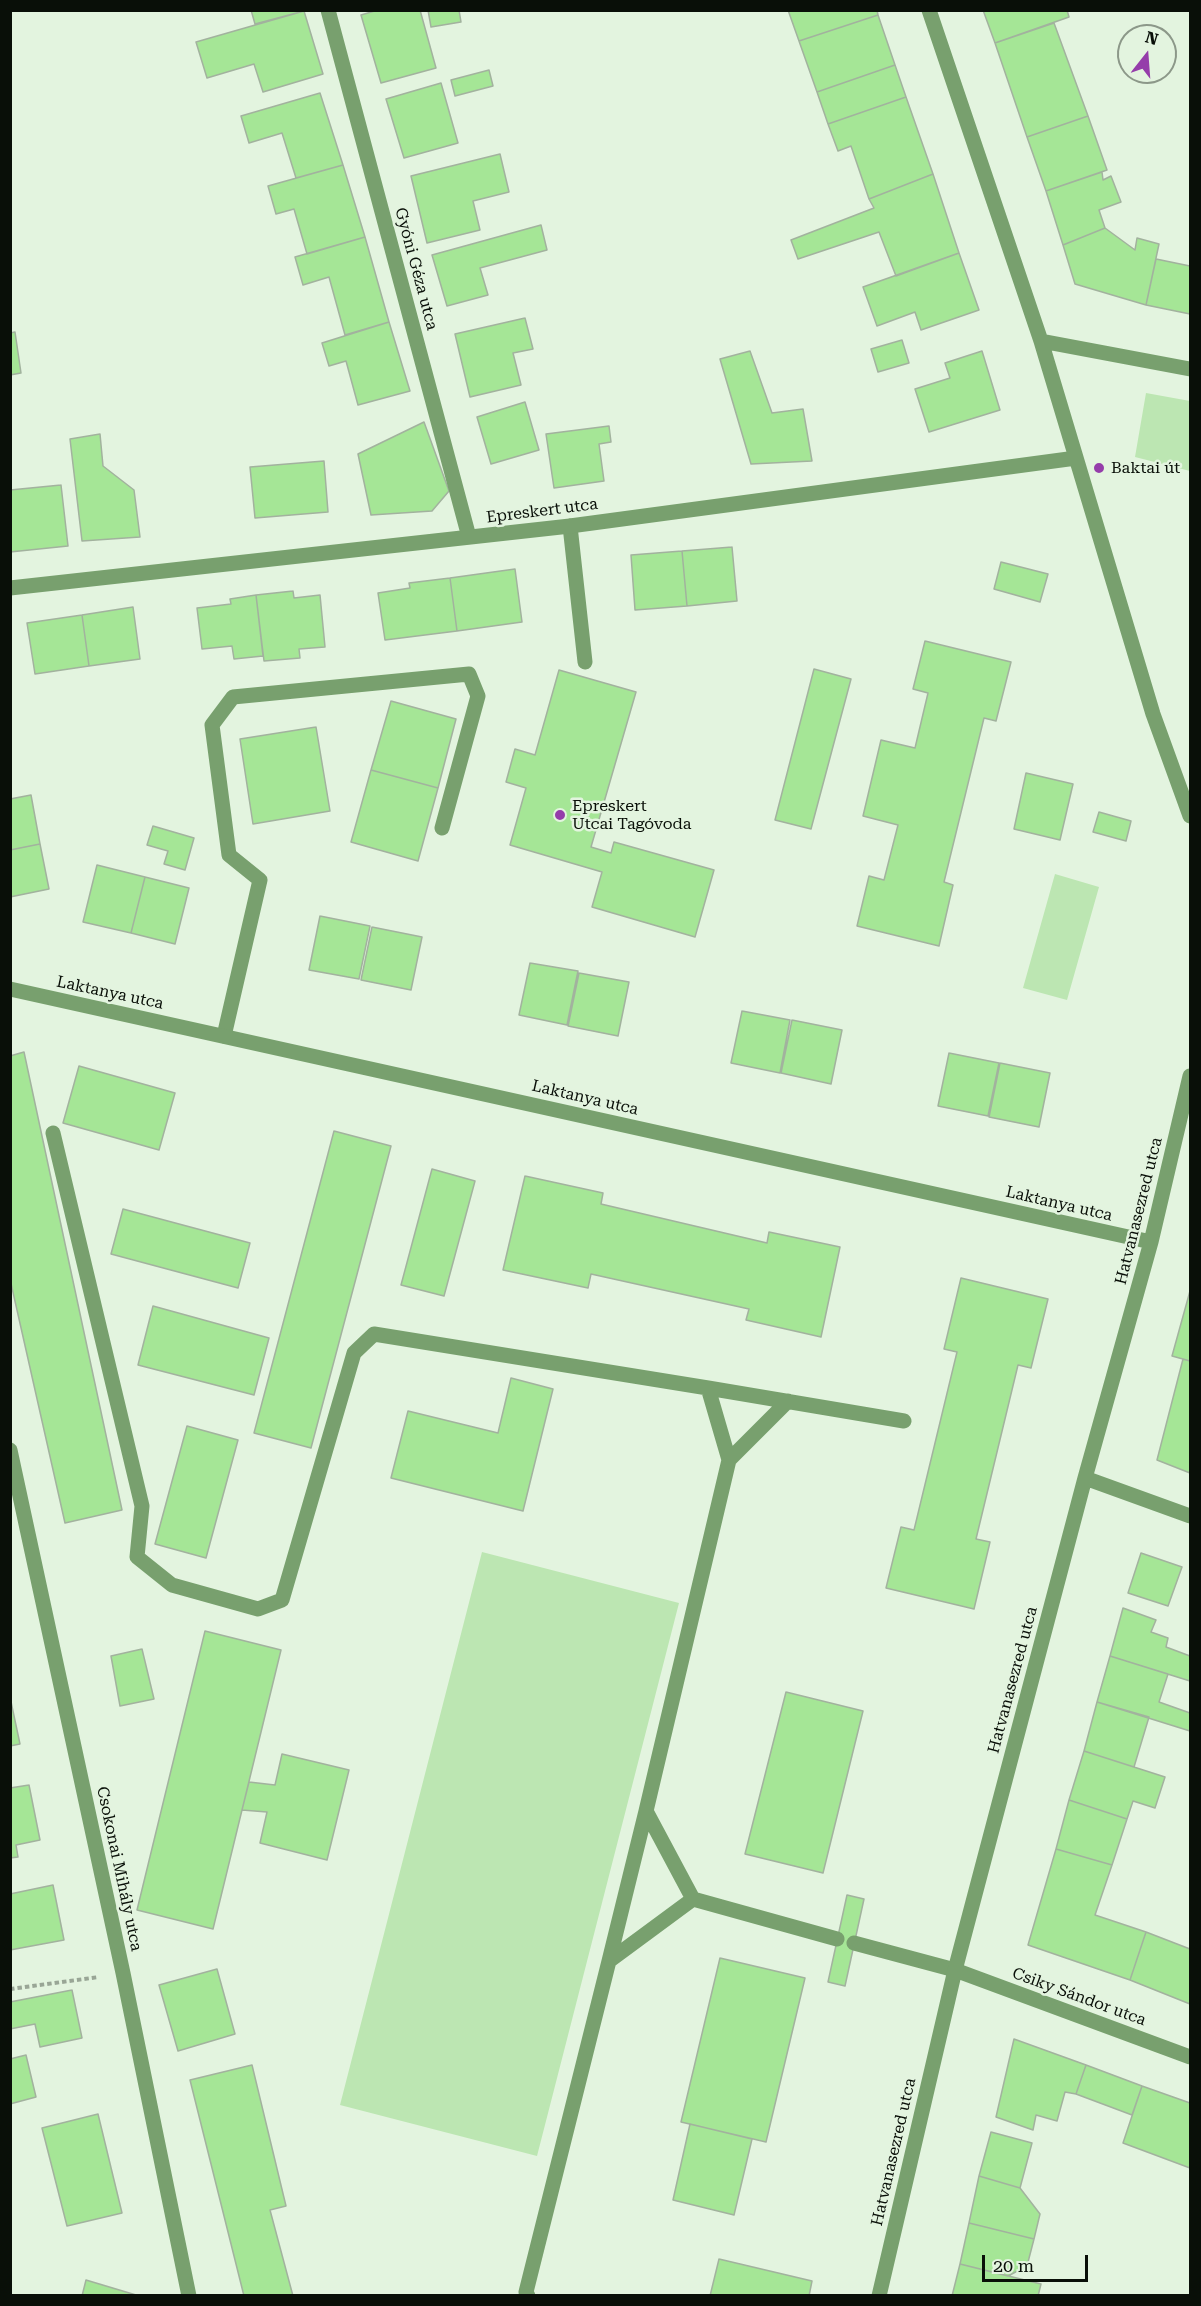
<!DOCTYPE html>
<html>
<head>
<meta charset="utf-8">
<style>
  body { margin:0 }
  #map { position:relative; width:1201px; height:2306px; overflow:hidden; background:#e3f4df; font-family:"Roboto Serif",serif }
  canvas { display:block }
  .frame { position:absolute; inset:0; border:12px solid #090f08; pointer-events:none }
  .north { position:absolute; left:1117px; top:24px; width:60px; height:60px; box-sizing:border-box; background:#e3f4df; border:2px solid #8c9889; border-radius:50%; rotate:17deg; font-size:16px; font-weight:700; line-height:24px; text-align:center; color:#090f08 }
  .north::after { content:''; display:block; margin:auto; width:21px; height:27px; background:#953daa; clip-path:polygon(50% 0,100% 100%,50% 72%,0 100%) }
  .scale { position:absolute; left:982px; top:2255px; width:106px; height:27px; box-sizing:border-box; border:3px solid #090f08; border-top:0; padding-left:8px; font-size:18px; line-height:21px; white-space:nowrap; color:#090f08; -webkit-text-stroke:4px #e3f4df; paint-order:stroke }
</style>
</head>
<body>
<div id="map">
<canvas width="1201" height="2306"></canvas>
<div class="frame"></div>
<div class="north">N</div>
<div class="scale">20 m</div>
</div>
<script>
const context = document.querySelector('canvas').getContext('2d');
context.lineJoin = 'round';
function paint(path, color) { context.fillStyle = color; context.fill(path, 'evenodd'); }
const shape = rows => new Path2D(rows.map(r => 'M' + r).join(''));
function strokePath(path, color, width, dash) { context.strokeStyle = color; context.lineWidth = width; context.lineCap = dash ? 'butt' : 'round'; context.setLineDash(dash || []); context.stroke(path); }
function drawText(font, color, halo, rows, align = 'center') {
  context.font = font + ' "Roboto Serif",serif'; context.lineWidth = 5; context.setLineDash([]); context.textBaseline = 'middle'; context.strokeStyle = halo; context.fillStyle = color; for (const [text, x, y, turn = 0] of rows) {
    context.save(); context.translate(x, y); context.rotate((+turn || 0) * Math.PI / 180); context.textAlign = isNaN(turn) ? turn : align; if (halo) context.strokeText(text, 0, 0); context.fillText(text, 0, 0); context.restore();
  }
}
const green = shape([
  [1146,393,1190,401,1190,471,1135,457],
  [1055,874,1099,887,1067,1000,1023,988],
  [482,1552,679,1603,537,2156,340,2105]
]);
const building = shape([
  [251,10,304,10,304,11,255,24,251,10],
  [378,10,420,10,436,68,381,83,361,15,378,10],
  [428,10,459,10,461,22,431,27,428,10],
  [788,10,877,10,878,15,799,41,788,10],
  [983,10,1067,10,1069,17,995,43,983,10],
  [304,11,323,74,263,92,254,64,207,78,196,42,304,11],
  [878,15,895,65,817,92,799,41,878,15],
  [1054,23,1088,116,1027,137,995,43,1054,23],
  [895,65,906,97,828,124,817,92,895,65],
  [489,70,493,86,455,96,451,80,489,70],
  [441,83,458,143,404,158,386,99,441,83],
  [320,93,343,165,296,178,282,133,249,143,241,116,320,93],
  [906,97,933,174,869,199,851,146,838,151,828,124,906,97],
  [1088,116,1107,170,1046,191,1027,137,1088,116],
  [500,154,509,192,473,201,480,230,427,243,411,176,500,154],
  [343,165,365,237,307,254,294,209,276,214,268,186,343,165],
  [1102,172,1103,180,1111,176,1121,202,1099,210,1105,228,1063,245,1046,191,1102,172],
  [933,174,959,253,896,276,879,232,798,259,791,240,874,208,869,199,933,174],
  [541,225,547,250,480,268,488,295,447,306,432,255,541,225],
  [1105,228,1135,250,1137,238,1159,244,1146,305,1075,284,1063,245,1105,228],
  [365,237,389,322,345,335,329,277,303,285,295,257,365,237],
  [959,253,979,310,921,330,915,312,877,326,863,287,959,253],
  [1156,259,1190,266,1190,314,1146,305,1156,259],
  [525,318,533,349,513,353,521,385,470,397,455,334,525,318],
  [389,322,410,391,358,405,346,361,329,366,322,343,389,322],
  [15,332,21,373,10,375,10,333,15,332],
  [902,340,909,363,878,372,871,349,902,340],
  [750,351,772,413,803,409,812,461,751,464,720,359,750,351],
  [982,351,1000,410,929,432,915,389,950,378,945,363,982,351],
  [525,402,539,450,491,464,477,417,525,402],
  [424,422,449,491,432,511,371,515,358,454,424,422],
  [609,426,611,442,599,444,604,481,554,488,546,434,609,426],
  [100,434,103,466,134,490,140,537,82,541,70,439,100,434],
  [324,461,328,512,255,518,250,467,324,461],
  [61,485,68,546,10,552,10,490,61,485],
  [732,547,737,601,687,606,682,551,732,547],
  [682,551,687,606,635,610,631,555,682,551],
  [1001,562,1048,574,1040,602,994,589,1001,562],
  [515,569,522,622,457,631,450,578,515,569],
  [450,578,457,631,385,640,378,593,410,588,409,583,450,578],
  [293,591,294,598,320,595,325,647,299,649,300,658,264,661,256,595,293,591],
  [256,595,263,656,234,659,232,646,202,649,197,608,231,604,230,599,256,595],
  [133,607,140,659,89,666,82,615,133,607],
  [82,615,89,666,35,674,27,623,82,615],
  [925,641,1011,662,996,721,984,718,944,882,953,885,939,946,857,926,869,876,884,880,898,825,863,816,881,740,915,748,928,693,913,689,925,641],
  [814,669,851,679,811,829,775,820,814,669],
  [559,670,636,692,591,847,611,853,614,842,714,870,695,937,592,907,602,872,510,845,526,788,506,782,515,749,535,755,559,670],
  [391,701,456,719,438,788,371,770,391,701],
  [316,727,330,811,253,824,240,739,316,727],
  [371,770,438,788,418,861,351,842,371,770],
  [1026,773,1073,784,1060,840,1014,829,1026,773],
  [31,795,40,844,10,850,10,799,31,795],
  [1099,812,1131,821,1126,841,1093,832,1099,812],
  [153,826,194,838,185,870,164,864,168,851,147,845,153,826],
  [40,844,49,889,10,897,10,850,40,844],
  [97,865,145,877,131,933,83,922,97,865],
  [145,877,189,888,175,944,131,933,145,877],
  [320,916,370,926,359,979,309,970,320,916],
  [372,927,422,937,411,990,361,980,372,927],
  [530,963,578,971,567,1025,519,1015,530,963],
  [579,973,629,982,618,1036,568,1026,579,973],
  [742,1011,790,1020,780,1073,731,1063,742,1011],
  [792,1020,842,1030,831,1084,781,1073,792,1020],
  [24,1052,122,1510,65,1523,10,1279,10,1056,24,1052],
  [949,1053,999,1063,988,1116,938,1106,949,1053],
  [1000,1063,1050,1073,1039,1127,989,1117,1000,1063],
  [79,1066,175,1093,159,1150,63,1123,79,1066],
  [334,1131,391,1146,311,1448,254,1433,334,1131],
  [432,1169,475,1181,444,1296,401,1285,432,1169],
  [525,1176,603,1193,601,1204,767,1243,769,1232,840,1247,821,1337,746,1320,749,1309,591,1274,588,1288,503,1270,525,1176],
  [123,1209,250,1243,238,1288,111,1254,123,1209],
  [961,1278,1048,1299,1031,1368,1018,1365,976,1539,990,1542,974,1609,886,1588,901,1527,914,1530,957,1352,944,1349,961,1278],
  [1190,1291,1190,1361,1172,1356,1190,1291],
  [153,1306,269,1338,254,1395,138,1365,153,1306],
  [1183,1359,1190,1361,1190,1473,1157,1460,1183,1359],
  [511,1378,553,1389,523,1511,391,1478,408,1411,498,1433,511,1378],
  [187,1426,238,1440,206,1558,155,1544,187,1426],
  [1141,1553,1182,1567,1168,1606,1128,1593,1141,1553],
  [1123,1608,1156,1620,1151,1632,1168,1638,1166,1647,1190,1656,1190,1681,1110,1656,1123,1608],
  [205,1631,281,1650,213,1929,137,1910,205,1631],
  [142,1649,154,1699,120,1706,111,1656,142,1649],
  [1110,1656,1168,1674,1159,1702,1190,1713,1190,1731,1097,1702,1110,1656],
  [786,1692,863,1711,823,1873,745,1854,786,1692],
  [10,1697,20,1744,10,1746,10,1697],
  [1097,1702,1149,1717,1134,1767,1084,1751,1097,1702],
  [1084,1751,1165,1777,1155,1808,1133,1801,1127,1819,1069,1800,1084,1751],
  [282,1754,349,1770,327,1860,260,1843,267,1812,242,1810,249,1782,275,1785,282,1754],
  [29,1785,40,1840,16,1845,18,1857,10,1858,10,1788,29,1785],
  [1069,1800,1127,1819,1112,1865,1056,1849,1069,1800],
  [1056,1849,1112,1865,1095,1915,1146,1932,1130,1980,1028,1945,1056,1849],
  [53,1885,64,1940,10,1950,10,1894,53,1885],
  [847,1895,864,1899,845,1986,828,1982,847,1895],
  [1146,1932,1190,1949,1190,2004,1130,1980,1146,1932],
  [720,1958,805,1978,766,2142,681,2122,720,1958],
  [217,1969,235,2034,178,2051,159,1985,217,1969],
  [72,1990,82,2038,40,2047,35,2024,10,2029,10,2002,72,1990],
  [1014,2039,1086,2065,1076,2094,1065,2092,1057,2121,1036,2115,1033,2130,996,2117,1014,2039],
  [26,2055,36,2097,10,2104,10,2059,26,2055],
  [252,2065,286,2206,270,2210,293,2296,244,2296,190,2080,252,2065],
  [1086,2065,1142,2086,1132,2115,1076,2094,1086,2065],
  [1142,2086,1190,2103,1190,2168,1123,2143,1142,2086],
  [98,2114,122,2213,67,2226,42,2128,98,2114],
  [690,2124,752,2139,734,2215,673,2200,690,2124],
  [991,2132,1032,2143,1020,2188,979,2176,991,2132],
  [979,2176,1020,2188,1040,2214,1034,2239,969,2223,979,2176],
  [969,2223,1034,2239,1027,2266,1008,2276,960,2264,969,2223],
  [719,2259,812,2281,809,2296,710,2296,719,2259],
  [960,2264,1041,2284,1038,2296,952,2296,960,2264],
  [86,2280,136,2295,135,2296,82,2296,86,2280]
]);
const path = shape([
  [10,1989,99,1977]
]);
const lane = shape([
  [570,526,585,662],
  [224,1036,260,880,229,855,212,725,233,697,469,674,478,696,442,828],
  [53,1133,142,1506,137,1557,172,1585,258,1609,282,1600,354,1353,374,1334,708,1388,729,1460,646,1811,693,1899,837,1939],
  [708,1388,904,1421],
  [729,1460,788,1401],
  [854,1943,955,1970],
  [609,1961,646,1811],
  [528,2296,526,2292,609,1961,693,1899]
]);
const street = shape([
  [328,10,469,537],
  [929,10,1041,341,1153,714,1190,816],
  [1041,341,1190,369],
  [10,588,570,526,1076,458],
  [10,989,1151,1242],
  [10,1450,123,1973,189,2296],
  [1085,1478,1190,1516],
  [955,1970,1190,2057],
  [879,2296,955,1970,1085,1478,1151,1242,1190,1076]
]);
const markers = [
  [1099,468,6,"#953daa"],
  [560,815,6,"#953daa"]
];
const streetNames = [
  ["Gyóni Géza utca",416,269,75],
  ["Epreskert utca",542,511,-7],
  ["Laktanya utca",110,993,12],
  ["Laktanya utca",585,1098,13],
  ["Laktanya utca",1059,1204,13],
  ["Hatvanasezred utca",1139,1211,-76],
  ["Hatvanasezred utca",1013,1680,-75],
  ["Csokonai Mihály utca",119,1869,78],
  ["Csiky Sándor utca",1079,1997,20],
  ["Hatvanasezred utca",894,2152,-77]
];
const poiNames = [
  ["Baktai út",1111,468],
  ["Epreskert",572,806],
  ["Utcai Tagóvoda",572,824]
];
paint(green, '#bce6b2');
paint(building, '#a5e696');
strokePath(building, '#a2b29e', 1.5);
strokePath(path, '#99a696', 4, [4.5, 3]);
strokePath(lane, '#78a06e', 15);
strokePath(street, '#78a06e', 15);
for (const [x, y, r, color] of markers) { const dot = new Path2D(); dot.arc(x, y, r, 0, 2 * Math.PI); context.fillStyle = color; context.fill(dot); strokePath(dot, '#e3f4df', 2); }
drawText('16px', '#090f08', '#e3f4df', streetNames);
drawText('16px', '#090f08', '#e3f4df', poiNames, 'left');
</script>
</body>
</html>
